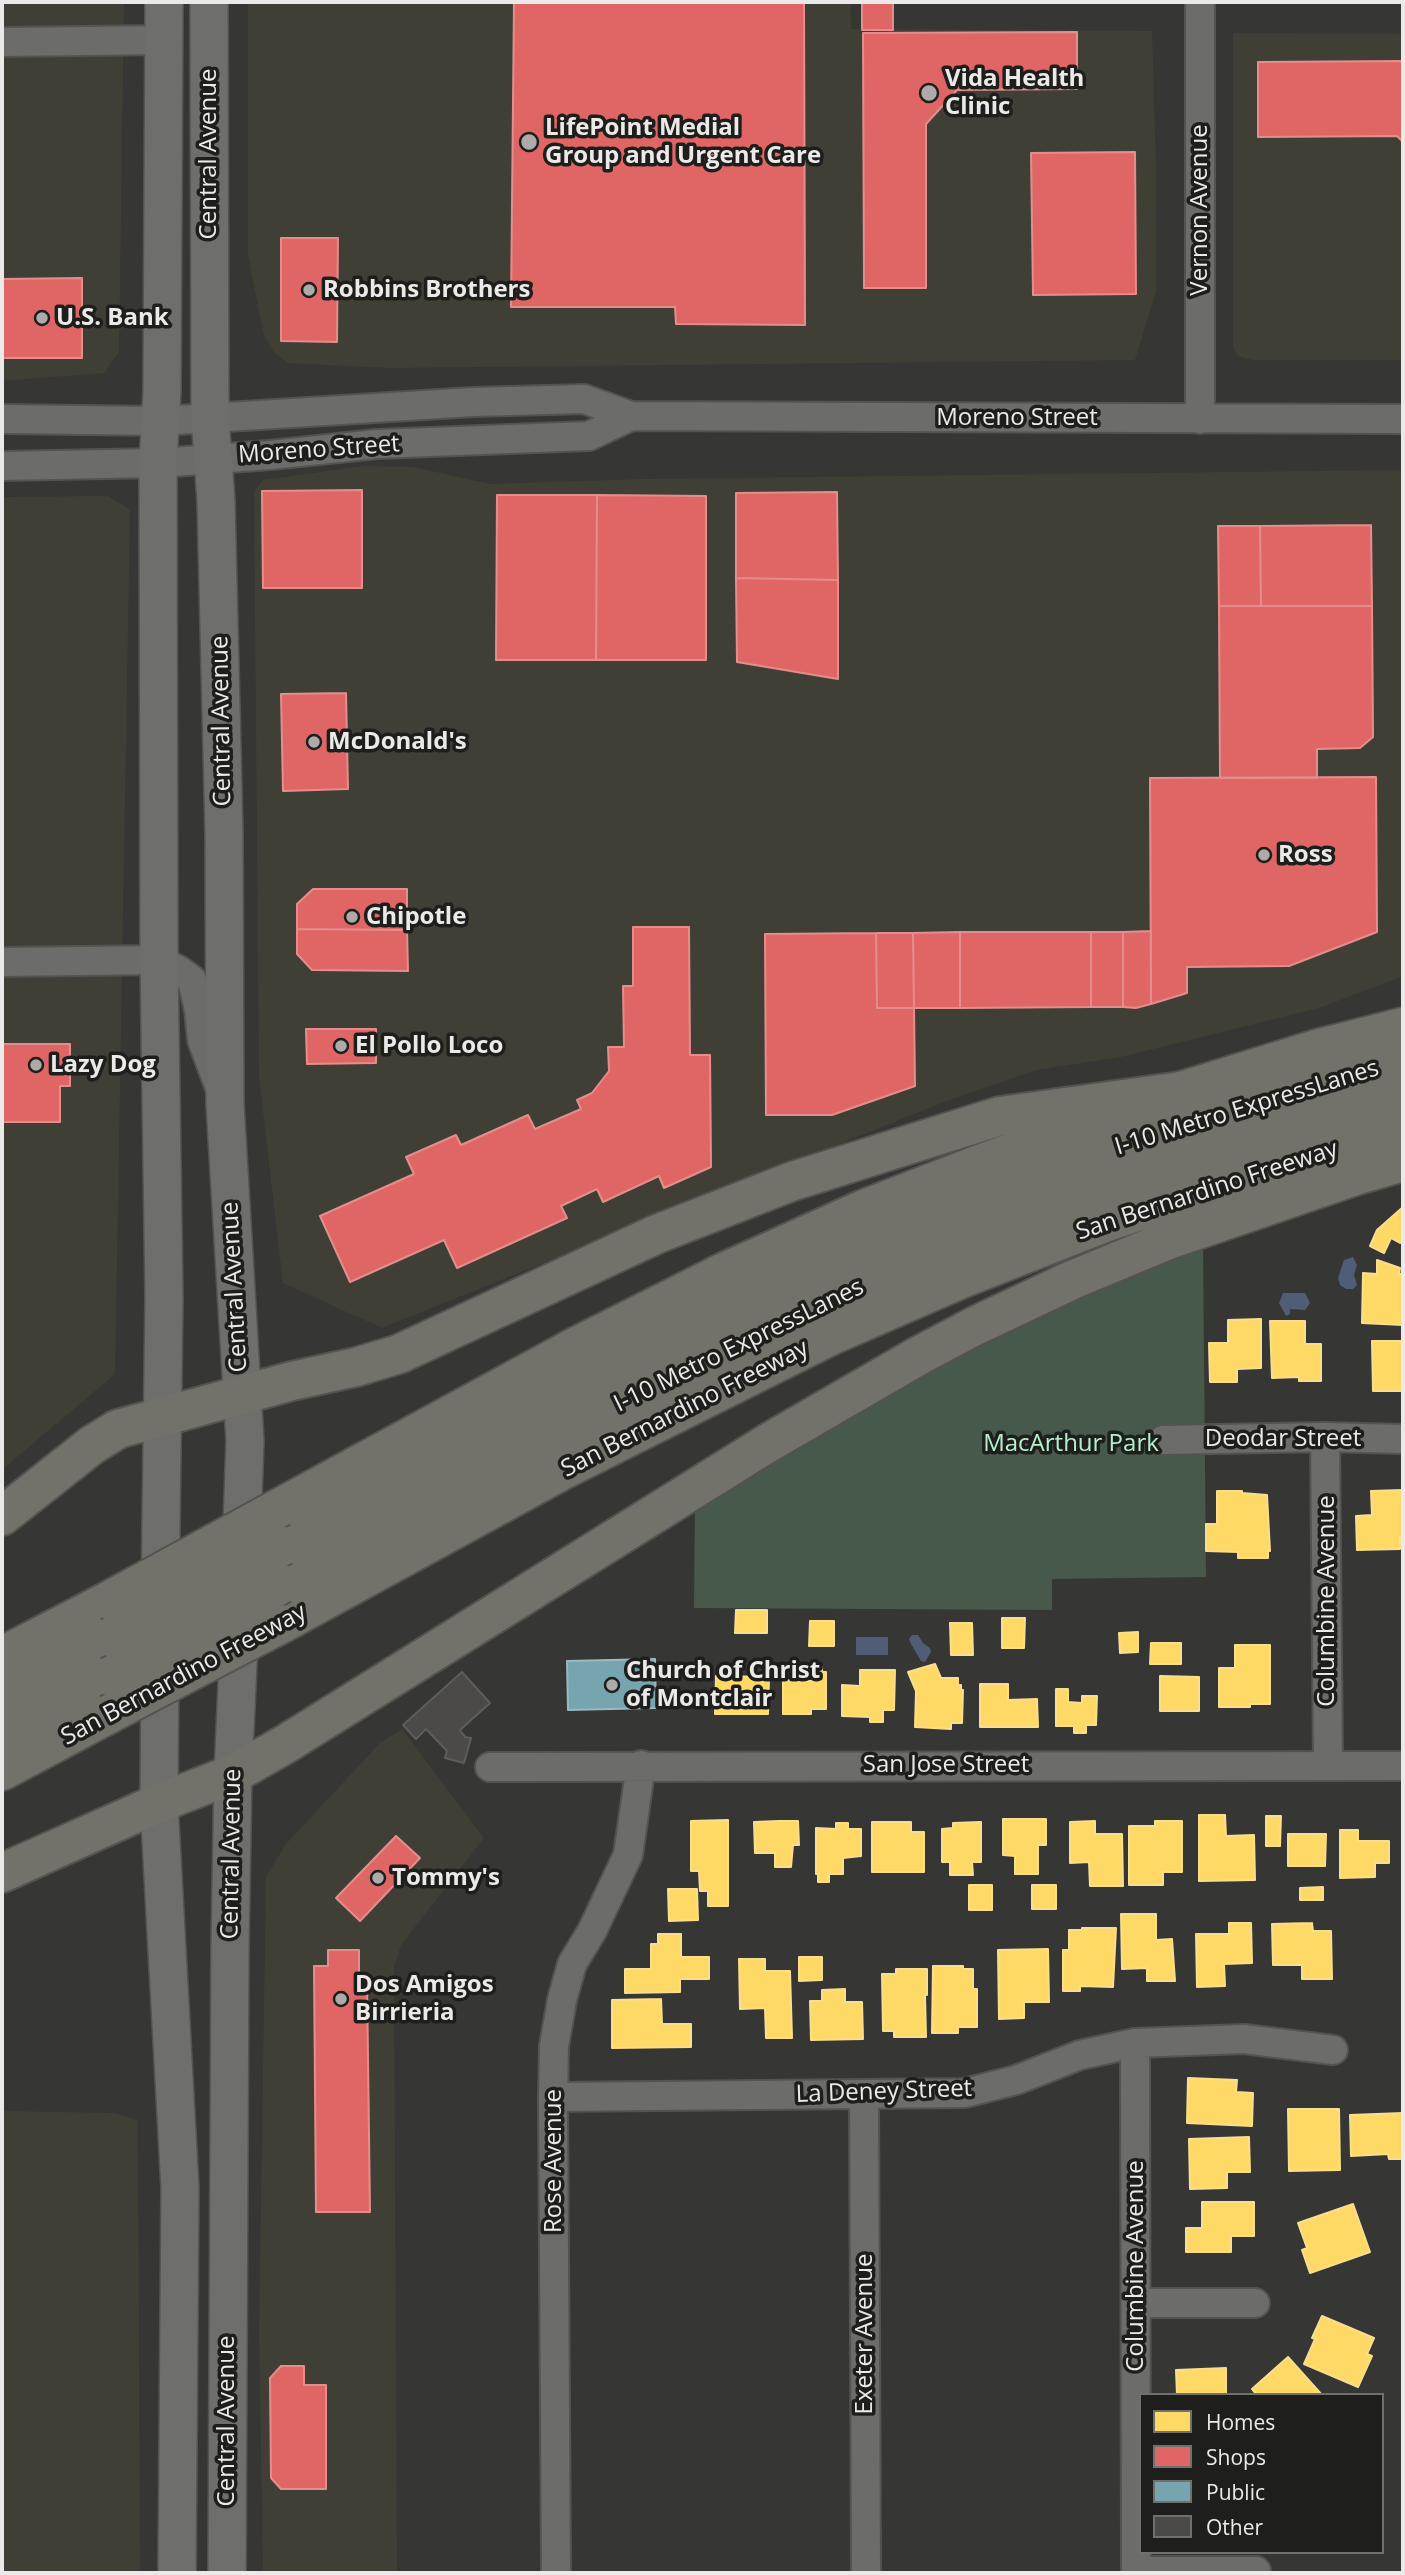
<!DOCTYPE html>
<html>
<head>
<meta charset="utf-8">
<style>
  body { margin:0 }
  #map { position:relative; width:1405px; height:2575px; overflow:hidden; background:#363634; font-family:"Open Sans",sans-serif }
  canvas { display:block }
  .frame { position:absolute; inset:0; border:4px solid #ebeae8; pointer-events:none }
  .legend { position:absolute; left:1139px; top:2393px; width:245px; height:161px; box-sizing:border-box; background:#1e1e1c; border:2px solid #70706e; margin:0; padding:9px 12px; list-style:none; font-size:21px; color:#ebeae8 }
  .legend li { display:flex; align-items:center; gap:14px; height:35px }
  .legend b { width:35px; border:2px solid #70706e }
</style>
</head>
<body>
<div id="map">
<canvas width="1405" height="2575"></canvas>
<div class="frame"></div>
<ul class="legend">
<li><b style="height:19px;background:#ffd966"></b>Homes</li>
<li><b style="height:19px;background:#e06666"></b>Shops</li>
<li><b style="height:19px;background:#76a5af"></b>Public</li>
<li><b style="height:19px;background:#4b4a49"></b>Other</li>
</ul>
</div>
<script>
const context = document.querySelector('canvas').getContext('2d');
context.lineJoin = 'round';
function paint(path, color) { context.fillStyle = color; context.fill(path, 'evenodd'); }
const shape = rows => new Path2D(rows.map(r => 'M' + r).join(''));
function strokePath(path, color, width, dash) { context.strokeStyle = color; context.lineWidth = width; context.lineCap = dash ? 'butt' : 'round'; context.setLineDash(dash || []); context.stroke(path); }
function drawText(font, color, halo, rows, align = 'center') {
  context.font = font + ' "Open Sans",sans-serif'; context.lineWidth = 7; context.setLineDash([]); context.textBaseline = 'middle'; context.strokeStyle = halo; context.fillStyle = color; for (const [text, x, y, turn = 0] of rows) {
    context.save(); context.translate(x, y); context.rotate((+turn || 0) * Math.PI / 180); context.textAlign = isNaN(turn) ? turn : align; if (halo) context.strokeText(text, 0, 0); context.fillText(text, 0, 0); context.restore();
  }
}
const built = shape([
  [2,2,124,2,119,352,104,373,2,381],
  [248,2,850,2,851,29,1152,31,1156,164,1156,292,1135,360,391,368,288,363,274,353,263,332,248,255],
  [1233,33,1403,34,1403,360,1253,360,1238,356,1233,347],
  [363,466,413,467,490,484,644,479,1403,470,1403,976,1319,1008,1121,1057,1036,1070,944,1102,382,1328,283,1283,259,1077,254,492,263,480],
  [108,496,130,510,115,1374,2,1470,2,497],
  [402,1729,484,1838,401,1945,394,1968,397,2573,263,2573,259,2330,266,1877,286,1844,380,1743],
  [2,2111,115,2113,138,2121,140,2573,2,2573]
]);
const green = shape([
  [1203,1240,1206,1577,1052,1579,1052,1610,694,1608,695,1502,935,1362]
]);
const water = shape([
  [1353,1257,1357,1265,1354,1275,1357,1285,1353,1289,1346,1289,1340,1285,1338,1278,1344,1260],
  [1283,1293,1305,1293,1310,1303,1305,1310,1290,1309,1290,1314,1286,1316,1279,1303],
  [912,1635,918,1635,923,1643,930,1648,931,1652,925,1662,921,1661,911,1644,909,1639],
  [856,1637,888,1637,888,1655,856,1655]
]);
const homes = shape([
  [1403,1207,1403,1240,1400,1243,1391,1238,1384,1253,1370,1246,1377,1230,1403,1207],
  [1377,1260,1400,1268,1399,1274,1403,1274,1403,1325,1362,1323,1363,1273,1377,1274,1377,1260],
  [1261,1319,1261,1368,1237,1369,1237,1382,1210,1382,1209,1343,1228,1343,1228,1320,1261,1319],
  [1270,1321,1305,1321,1305,1344,1321,1344,1321,1381,1299,1381,1299,1377,1272,1378,1270,1321],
  [1372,1341,1403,1341,1403,1391,1373,1391,1372,1341],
  [1403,1490,1403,1536,1400,1536,1400,1549,1357,1550,1356,1516,1372,1515,1371,1491,1403,1490],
  [1217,1491,1242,1491,1242,1493,1267,1495,1270,1551,1268,1551,1268,1558,1238,1558,1238,1552,1206,1551,1206,1524,1217,1524,1217,1491],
  [736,1610,767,1610,767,1633,735,1633,736,1610],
  [1002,1618,1025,1618,1024,1648,1002,1648,1002,1618],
  [810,1621,834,1621,834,1646,809,1646,810,1621],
  [950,1623,972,1623,973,1655,951,1655,950,1623],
  [1138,1632,1138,1652,1120,1653,1119,1633,1138,1632],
  [1151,1643,1181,1643,1181,1664,1150,1664,1151,1643],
  [1235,1645,1270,1645,1270,1704,1250,1704,1250,1707,1219,1707,1219,1668,1235,1668,1235,1645],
  [935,1664,941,1678,958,1678,958,1685,961,1685,961,1690,963,1690,962,1723,951,1723,951,1729,915,1727,916,1691,908,1672,935,1664],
  [812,1667,822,1667,822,1672,826,1672,826,1709,811,1709,811,1714,783,1714,783,1680,812,1681,812,1667],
  [860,1670,895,1670,894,1710,883,1710,883,1722,870,1722,870,1717,842,1716,842,1685,860,1686,860,1670],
  [716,1676,769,1677,768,1714,715,1714,716,1676],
  [1160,1676,1199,1677,1199,1711,1160,1711,1160,1676],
  [980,1684,1008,1684,1008,1700,1037,1699,1038,1727,980,1727,980,1684],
  [1056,1689,1068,1689,1068,1702,1082,1703,1082,1696,1097,1696,1096,1725,1086,1725,1086,1733,1074,1733,1074,1726,1056,1726,1056,1689],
  [1199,1815,1225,1815,1226,1836,1254,1835,1255,1880,1199,1881,1199,1815],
  [1266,1816,1281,1816,1280,1846,1266,1846,1266,1816],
  [1003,1819,1046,1819,1046,1845,1038,1845,1038,1874,1015,1874,1015,1856,1003,1855,1003,1819],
  [728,1820,728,1906,708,1906,708,1891,700,1891,699,1871,691,1871,691,1821,728,1820],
  [779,1821,798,1821,799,1845,793,1845,791,1867,775,1867,775,1853,755,1853,754,1822,779,1821],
  [1095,1821,1095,1834,1122,1834,1123,1886,1090,1886,1089,1862,1070,1863,1070,1822,1095,1821],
  [1155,1821,1182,1821,1182,1872,1163,1872,1163,1885,1129,1885,1129,1826,1155,1826,1155,1821],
  [872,1822,911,1822,911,1832,924,1832,924,1872,872,1872,872,1822],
  [981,1822,981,1862,972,1862,973,1875,950,1875,950,1862,942,1862,942,1829,953,1828,953,1823,981,1822],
  [836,1823,848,1823,848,1829,861,1829,861,1856,843,1858,843,1874,829,1874,829,1882,818,1882,818,1874,816,1874,816,1828,836,1829,836,1823],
  [1340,1830,1358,1830,1358,1841,1389,1841,1389,1863,1375,1863,1375,1877,1340,1878,1340,1830],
  [1288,1834,1326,1834,1325,1866,1288,1866,1288,1834],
  [969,1885,992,1885,992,1910,969,1910,969,1885],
  [1032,1885,1056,1885,1056,1909,1032,1909,1032,1885],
  [1323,1887,1323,1900,1300,1900,1300,1888,1323,1887],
  [668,1889,697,1889,698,1920,669,1921,668,1889],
  [1121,1914,1156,1914,1156,1940,1172,1939,1175,1981,1147,1981,1147,1968,1122,1969,1121,1914],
  [1229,1923,1251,1923,1252,1963,1224,1964,1225,1986,1197,1987,1196,1934,1229,1934,1229,1923],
  [1312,1923,1313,1931,1331,1931,1332,1979,1302,1979,1302,1965,1273,1965,1272,1924,1312,1923],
  [1082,1928,1116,1928,1113,1987,1080,1986,1080,1991,1063,1991,1063,1950,1069,1950,1069,1930,1082,1930,1082,1928],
  [658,1934,681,1934,681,1957,709,1957,709,1979,680,1979,680,1992,625,1993,625,1969,651,1969,651,1944,658,1944,658,1934],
  [1048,1949,1049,2002,1024,2002,1024,2018,999,2019,998,1950,1048,1949],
  [799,1957,822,1957,822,1980,799,1981,799,1957],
  [739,1959,765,1959,765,1971,790,1971,792,2038,766,2038,765,2008,740,2009,739,1959],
  [933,1966,963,1966,963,1969,973,1969,973,1989,977,1989,977,2027,958,2027,958,2033,932,2033,933,1966],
  [896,1969,927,1969,927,1995,925,1995,926,2037,894,2037,894,2031,883,2031,882,1974,896,1974,896,1969],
  [845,1989,845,2002,862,2002,863,2039,811,2040,810,2001,822,2001,822,1990,845,1989],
  [661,1999,662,2024,691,2024,691,2047,612,2048,612,2000,661,1999],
  [1188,2078,1237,2080,1236,2092,1253,2093,1252,2126,1187,2123,1188,2078],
  [1288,2109,1339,2109,1340,2170,1289,2171,1288,2109],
  [1403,2113,1403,2159,1389,2159,1388,2154,1351,2156,1350,2115,1403,2113],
  [1249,2137,1250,2172,1227,2172,1227,2188,1190,2189,1189,2139,1249,2137],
  [1202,2202,1254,2202,1254,2236,1231,2236,1231,2252,1186,2252,1186,2228,1202,2228,1202,2202],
  [1353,2204,1370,2252,1310,2273,1302,2250,1307,2248,1298,2223,1353,2204],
  [1322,2316,1374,2338,1367,2354,1372,2356,1358,2387,1304,2364,1315,2339,1312,2338,1322,2316],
  [1288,2357,1322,2395,1257,2395,1252,2389,1288,2357],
  [1226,2368,1226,2395,1177,2395,1176,2370,1226,2368]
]);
const shops = shape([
  [514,2,804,2,805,325,676,324,675,307,511,307,514,2],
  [862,2,893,2,893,30,862,30,862,2],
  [1077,32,1077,89,957,90,926,124,926,288,864,288,863,33,1077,32],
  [1403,61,1403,142,1397,136,1258,137,1258,62,1403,61],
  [1135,152,1136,294,1033,295,1031,153,1135,152],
  [281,238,338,238,337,342,281,341,281,238],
  [82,278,82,358,2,358,2,279,82,278],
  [362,490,362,588,263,588,262,491,362,490],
  [837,492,838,580,736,578,736,493,837,492],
  [497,495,597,495,596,660,496,660,497,495],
  [597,495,706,496,706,660,596,660,597,495],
  [1371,525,1372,606,1261,606,1260,526,1371,525],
  [1218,526,1260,526,1261,606,1219,606,1218,526],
  [736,578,838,580,838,679,737,662,736,578],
  [1219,606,1372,606,1373,737,1360,748,1317,749,1317,778,1220,778,1219,606],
  [346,693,348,789,283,791,281,694,346,693],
  [1376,777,1377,932,1289,966,1187,967,1187,993,1151,1004,1150,778,1376,777],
  [313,889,407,889,407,930,297,929,297,904,313,889],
  [633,927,689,927,690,1055,710,1055,711,1167,664,1188,659,1176,603,1202,597,1189,561,1206,567,1218,457,1268,444,1240,350,1282,320,1216,414,1174,406,1157,456,1135,461,1145,528,1115,535,1129,581,1109,577,1100,592,1093,609,1071,608,1047,624,1047,623,986,633,986,633,927],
  [297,929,407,930,408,971,312,970,297,954,297,929],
  [1151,931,1151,1004,1136,1008,1123,1007,1123,932,1151,931],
  [960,932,1091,932,1091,1007,960,1008,960,932],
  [960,932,960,1008,914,1008,913,933,960,932],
  [1091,932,1123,932,1123,1007,1091,1007,1091,932],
  [876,933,913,933,914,1008,877,1008,876,933],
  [876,933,877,1008,914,1008,915,1086,832,1115,766,1115,765,934,876,933],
  [306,1029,376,1029,376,1063,307,1064,306,1029],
  [2,1044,70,1044,70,1086,60,1086,60,1122,2,1122,2,1044],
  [396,1836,420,1858,360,1921,336,1898,396,1836],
  [328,1950,359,1950,359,1980,367,1980,370,2212,316,2212,314,1966,328,1966,328,1950],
  [281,2366,304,2366,304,2385,326,2385,326,2489,281,2489,271,2478,270,2378,281,2366]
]);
const public = shape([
  [655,1659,656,1708,568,1710,567,1661,655,1659]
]);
const building = shape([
  [462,1672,490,1703,460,1730,465,1737,471,1738,464,1763,445,1758,447,1751,426,1729,416,1739,403,1725,462,1672]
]);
const minor = shape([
  [1200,2,1200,419],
  [2,42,163,40],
  [2,419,161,421,473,402,584,399,631,416,1403,419],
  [2,466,158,463,270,455,377,444,589,436,631,416],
  [2,962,159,960,180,971,192,980,199,1010,202,1040,220,1088],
  [1325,1437,1328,1765],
  [1163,1440,1325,1437,1403,1439],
  [490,1767,1403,1766],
  [1135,2043,1136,2573],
  [864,2095,866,2573],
  [553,2097,965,2093,1016,2080,1080,2055,1135,2043,1244,2039,1333,2050],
  [1136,2303,1255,2303],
  [1136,2571,1256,2571],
  [556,2573,553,2097,554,2046,562,2000,572,1964,592,1931,628,1855,641,1765]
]);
const major = shape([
  [209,2,210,417,216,501,224,833,225,1104,245,1441,241,1554],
  [160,1600,164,1298,159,960,158,463,162,391,164,2],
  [160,1661,159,1803,180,2188,177,2573],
  [227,2573,230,1945,233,1774,240,1619]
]);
const highway = shape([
  [281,1507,577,1346,724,1272,864,1209,982,1163,1181,1091,1320,1048,1403,1027],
  [2,1516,92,1445,118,1429,292,1381,356,1367,399,1354,657,1234,793,1181,1000,1116,1181,1091],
  [283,1546,658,1343,783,1282,910,1226,1042,1174,1175,1128,1303,1087,1403,1060],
  [282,1584,747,1339,873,1279,1122,1183,1234,1146,1403,1097],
  [281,1624,561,1471,830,1336,961,1279,1107,1222,1250,1174,1403,1130],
  [2,1656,110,1600],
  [2,1696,110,1637],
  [2,1733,110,1676],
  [2,1771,109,1714],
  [2,1873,159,1803,233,1774,284,1745,768,1443,920,1355,975,1326,1072,1280,1171,1239,1358,1175,1403,1162]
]);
const highwayBridge = shape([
  [110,1600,281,1507],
  [110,1637,283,1546],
  [110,1676,282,1584],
  [109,1714,281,1624]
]);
const markers = [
  [929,93,9,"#acaba9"],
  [529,142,9,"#acaba9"],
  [309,290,7,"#acaba9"],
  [42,318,7,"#acaba9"],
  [314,742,7,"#acaba9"],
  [1264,855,7,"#acaba9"],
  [352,917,7,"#acaba9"],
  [341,1046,7,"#acaba9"],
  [36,1065,7,"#acaba9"],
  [612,1685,7,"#acaba9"],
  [378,1878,7,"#acaba9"],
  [341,1999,7,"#acaba9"]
];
const poiNames = [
  ["Vida Health",945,79],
  ["Clinic",945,107],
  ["LifePoint Medial",545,128],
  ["Group and Urgent Care",545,156],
  ["Robbins Brothers",323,290],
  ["U.S. Bank",56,318],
  ["McDonald's",328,742],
  ["Ross",1278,855],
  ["Chipotle",366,917],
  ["El Pollo Loco",355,1046],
  ["Lazy Dog",50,1065],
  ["Church of Christ",626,1671],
  ["of Montclair",626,1699],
  ["Tommy's",392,1878],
  ["Dos Amigos",355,1985],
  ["Birrieria",355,2013]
];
const streetNames = [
  ["Central Avenue",209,154,-90],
  ["Vernon Avenue",1200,210,-90],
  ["Moreno Street",1017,418],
  ["Moreno Street",319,450,-4],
  ["Central Avenue",222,721,-91],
  ["I-10 Metro ExpressLanes",1247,1108,-17],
  ["San Bernardino Freeway",1207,1191,-18],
  ["Central Avenue",235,1287,-93],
  ["I-10 Metro ExpressLanes",739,1346,-26],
  ["San Bernardino Freeway",685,1409,-27],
  ["Deodar Street",1283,1439],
  ["Columbine Avenue",1327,1601,-90],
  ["San Bernardino Freeway",184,1675,-28],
  ["San Jose Street",946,1765],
  ["Central Avenue",232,1854,-89],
  ["La Deney Street",884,2092,-2],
  ["Rose Avenue",554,2161,-90],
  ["Columbine Avenue",1136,2266,-90],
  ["Exeter Avenue",865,2334,-90],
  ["Central Avenue",227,2421,-90]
];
const parkNames = [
  ["MacArthur Park",1071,1444]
];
paint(built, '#403f36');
paint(green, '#46594b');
paint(water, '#4f5d76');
paint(homes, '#ffd966');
strokePath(homes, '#f9de8d', 2);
paint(shops, '#e06666');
strokePath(shops, '#e38e8d', 2);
paint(public, '#76a5af');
strokePath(public, '#99bac0', 2);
paint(building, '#4b4a49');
strokePath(building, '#5d5d5b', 2);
strokePath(minor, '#545351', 32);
strokePath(major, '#545351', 40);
strokePath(highway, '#545351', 42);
strokePath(minor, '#6c6c6a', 28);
strokePath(major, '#6e6f6a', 37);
strokePath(highway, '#72726a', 38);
strokePath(highwayBridge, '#545351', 42, []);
strokePath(highwayBridge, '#72726a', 38);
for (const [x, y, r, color] of markers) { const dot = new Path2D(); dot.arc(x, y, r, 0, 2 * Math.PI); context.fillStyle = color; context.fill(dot); strokePath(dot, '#1e1e1c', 2.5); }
drawText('bold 24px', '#ebeae8', '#1e1e1c', poiNames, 'left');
drawText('24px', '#ebeae8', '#1e1e1c', streetNames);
drawText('24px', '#b6efc8', '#1e1e1c', parkNames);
</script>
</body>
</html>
